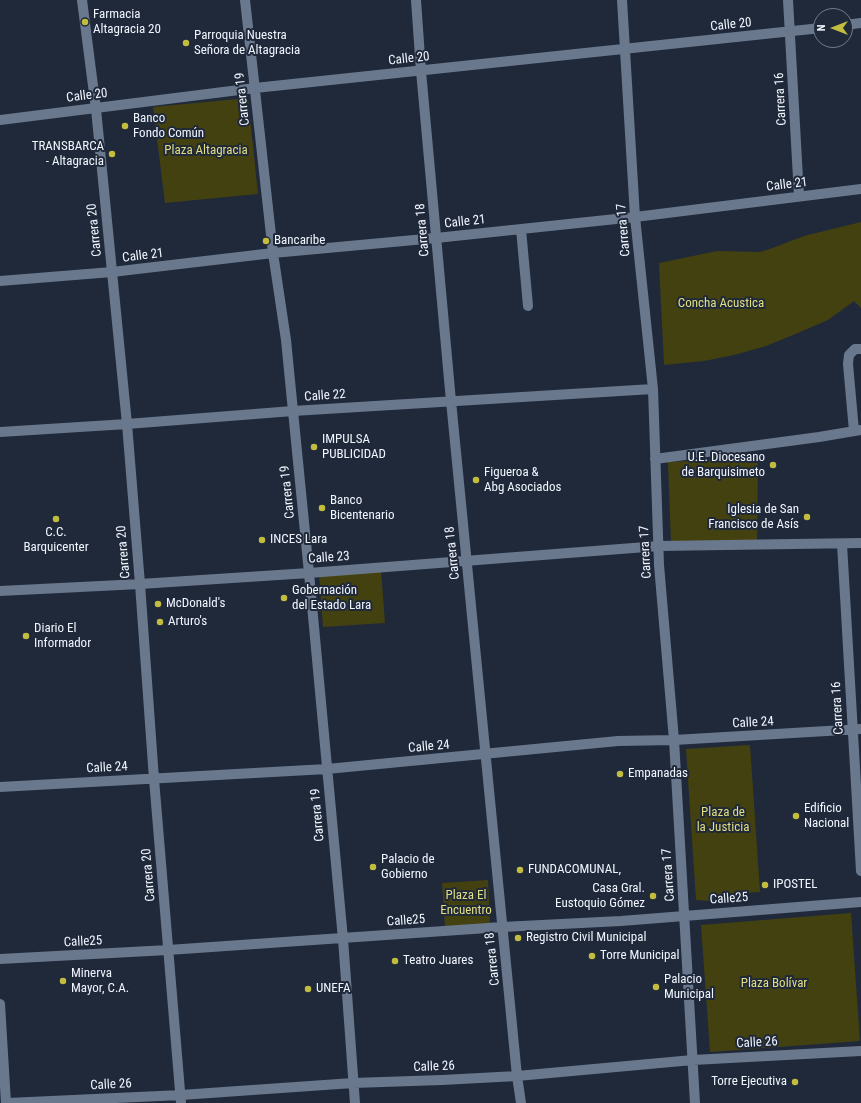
<!DOCTYPE html>
<html>
<head>
<meta charset="utf-8">
<style>
  body { margin:0 }
  #map { position:relative; width:861px; height:1103px; overflow:hidden; background:#1f293a; font-family:"Roboto Condensed",sans-serif }
  canvas { display:block }
  .north { position:absolute; left:813px; top:8px; width:40px; height:40px; box-sizing:border-box; background:#1f293a; border:1px solid #737b88; border-radius:50%; rotate:270deg; font-size:11px; font-weight:700; line-height:16px; text-align:center; color:#f0f5fe }
  .north::after { content:''; display:block; margin:auto; width:14px; height:18px; background:#c3bd3f; clip-path:polygon(50% 0,100% 100%,50% 72%,0 100%) }
</style>
</head>
<body>
<div id="map">
<canvas width="861" height="1103"></canvas>
<div class="north">N</div>
</div>
<script>
const context = document.querySelector('canvas').getContext('2d');
context.lineJoin = 'round';
function paint(path, color) { context.fillStyle = color; context.fill(path, 'evenodd'); }
const shape = rows => new Path2D(rows.map(r => 'M' + r).join(''));
function strokePath(path, color, width, dash) { context.strokeStyle = color; context.lineWidth = width; context.lineCap = dash ? 'butt' : 'round'; context.setLineDash(dash || []); context.stroke(path); }
function drawText(font, color, halo, rows, align = 'center') {
  context.font = font + ' "Roboto Condensed",sans-serif'; context.lineWidth = 4; context.setLineDash([]); context.textBaseline = 'middle'; context.strokeStyle = halo; context.fillStyle = color; for (const [text, x, y, turn = 0] of rows) {
    context.save(); context.translate(x, y); context.rotate((+turn || 0) * Math.PI / 180); context.textAlign = isNaN(turn) ? turn : align; if (halo) context.strokeText(text, 0, 0); context.fillText(text, 0, 0); context.restore();
  }
}
const green = shape([
  [248,98,258,194,165,203,153,107],
  [861,222,861,308,854,301,828,320,793,335,766,346,734,355,704,361,664,365,659,263,717,251,760,252,770,249,804,236],
  [758,458,757,542,671,543,668,462],
  [381,570,385,623,323,627,319,574],
  [750,745,760,892,742,893,723,900,711,901,696,900,686,749],
  [488,880,490,924,445,927,442,883],
  [851,913,860,1041,710,1052,701,925]
]);
const minor = shape([
  [82,0,96,109,127,424,140,584,154,779,181,1103],
  [245,0,273,253,286,340,309,573,343,939,355,1103],
  [416,0,421,71,451,401,517,1076,521,1103],
  [622,0,635,217,653,389,659,565,674,740,695,1103],
  [788,0,799,196],
  [845,25,861,23],
  [0,120,255,88,821,28],
  [521,229,528,306],
  [0,281,112,272,273,253,436,238,635,217,861,189],
  [854,431,848,364,849,355,855,349,861,349],
  [0,432,127,424,293,411,653,389],
  [655,459,819,437,861,430],
  [842,544,861,871],
  [0,591,140,584,309,573,659,546,861,543],
  [0,787,327,769,618,741,674,740,861,729],
  [0,959,168,950,502,927,621,921,861,902],
  [0,1004,6,1103],
  [8,1103,181,1095,353,1083,442,1080,517,1076,693,1060,861,1051]
]);
const markers = [
  [85,22,4,"#c3bd3f"],
  [186,43,4,"#c3bd3f"],
  [125,126,4,"#c3bd3f"],
  [112,154,4,"#c3bd3f"],
  [266,241,4,"#c3bd3f"],
  [314,447,4,"#c3bd3f"],
  [773,465,4,"#c3bd3f"],
  [476,480,4,"#c3bd3f"],
  [322,508,4,"#c3bd3f"],
  [807,517,4,"#c3bd3f"],
  [56,519,4,"#c3bd3f"],
  [262,540,4,"#c3bd3f"],
  [284,598,4,"#c3bd3f"],
  [158,604,4,"#c3bd3f"],
  [160,622,4,"#c3bd3f"],
  [26,636,4,"#c3bd3f"],
  [620,774,4,"#c3bd3f"],
  [796,816,4,"#c3bd3f"],
  [373,867,4,"#c3bd3f"],
  [520,870,4,"#c3bd3f"],
  [765,885,4,"#c3bd3f"],
  [653,896,4,"#c3bd3f"],
  [518,938,4,"#c3bd3f"],
  [592,956,4,"#c3bd3f"],
  [395,961,4,"#c3bd3f"],
  [63,981,4,"#c3bd3f"],
  [656,987,4,"#c3bd3f"],
  [308,989,4,"#c3bd3f"],
  [795,1082,4,"#c3bd3f"]
];
const poiNames = [
  ["Farmacia",93,15],
  ["Altagracia 20",93,30],
  ["Parroquia Nuestra",194,36],
  ["Señora de Altagracia",194,51],
  ["Banco",133,119],
  ["Fondo Común",133,134],
  ["TRANSBARCA",104,147,"right"],
  ["- Altagracia",104,162,"right"],
  ["Bancaribe",274,241],
  ["IMPULSA",322,440],
  ["PUBLICIDAD",322,455],
  ["U.E. Diocesano",765,458,"right"],
  ["de Barquisimeto",765,473,"right"],
  ["Figueroa &",484,473],
  ["Abg Asociados",484,488],
  ["Banco",330,501],
  ["Bicentenario",330,516],
  ["Iglesia de San",799,510,"right"],
  ["Francisco de Asís",799,525,"right"],
  ["C.C.",56,533,"center"],
  ["Barquicenter",56,548,"center"],
  ["INCES Lara",270,540],
  ["Gobernación",292,591],
  ["del Estado Lara",292,606],
  ["McDonald's",166,604],
  ["Arturo's",168,622],
  ["Diario El",34,629],
  ["Informador",34,644],
  ["Empanadas",628,774],
  ["Edificio",804,809],
  ["Nacional",804,824],
  ["Palacio de",381,860],
  ["Gobierno",381,875],
  ["FUNDACOMUNAL,",528,870],
  ["IPOSTEL",773,885],
  ["Casa Gral.",645,889,"right"],
  ["Eustoquio Gómez",645,904,"right"],
  ["Registro Civil Municipal",526,938],
  ["Torre Municipal",600,956],
  ["Teatro Juares",403,961],
  ["Minerva",71,974],
  ["Mayor, C.A.",71,989],
  ["Palacio",664,980],
  ["Municipal",664,995],
  ["UNEFA",316,989],
  ["Torre Ejecutiva",787,1082,"right"]
];
const streetNames = [
  ["Calle 20",731,25,-6],
  ["Calle 20",409,59,-6],
  ["Calle 20",87,96,-7],
  ["Carrera 19",243,99,-96],
  ["Carrera 16",781,99,-93],
  ["Calle 21",787,185,-7],
  ["Calle 21",465,222,-6],
  ["Carrera 20",95,230,-96],
  ["Carrera 18",423,230,-95],
  ["Carrera 17",624,230,-95],
  ["Calle 21",143,256,-7],
  ["Calle 22",325,396,-4],
  ["Carrera 19",288,492,-96],
  ["Carrera 20",124,552,-95],
  ["Carrera 17",646,552,-93],
  ["Carrera 18",453,553,-96],
  ["Calle 23",329,558,-4],
  ["Carrera 16",838,708,-93],
  ["Calle 24",753,723,-3],
  ["Calle 24",429,747,-5],
  ["Calle 24",107,768,-3],
  ["Carrera 19",318,815,-95],
  ["Carrera 20",149,875,-95],
  ["Carrera 17",669,875,-94],
  ["Calle25",729,899,-4],
  ["Calle25",406,921,-4],
  ["Calle25",83,942,-3],
  ["Carrera 18",493,959,-96],
  ["Calle 26",757,1043,-3],
  ["Calle 26",434,1067,-2],
  ["Calle 26",111,1085,-3]
];
const parkNames = [
  ["Plaza Altagracia",206,151],
  ["Concha Acustica",721,304],
  ["Plaza de",723,813],
  ["la Justicia",723,828],
  ["Plaza El",466,896],
  ["Encuentro",466,911],
  ["Plaza Bolívar",774,984]
];
paint(green, '#434110');
strokePath(minor, '#6a788e', 10);
for (const [x, y, r, color] of markers) { const dot = new Path2D(); dot.arc(x, y, r, 0, 2 * Math.PI); context.fillStyle = color; context.fill(dot); strokePath(dot, '#1f293a', 1.5); }
drawText('13px', '#f0f5fe', '#1f293a', poiNames, 'left');
drawText('13px', '#f0f5fe', '#1f293a', streetNames);
drawText('13px', '#e2de81', '#1f293a', parkNames);
</script>
</body>
</html>
